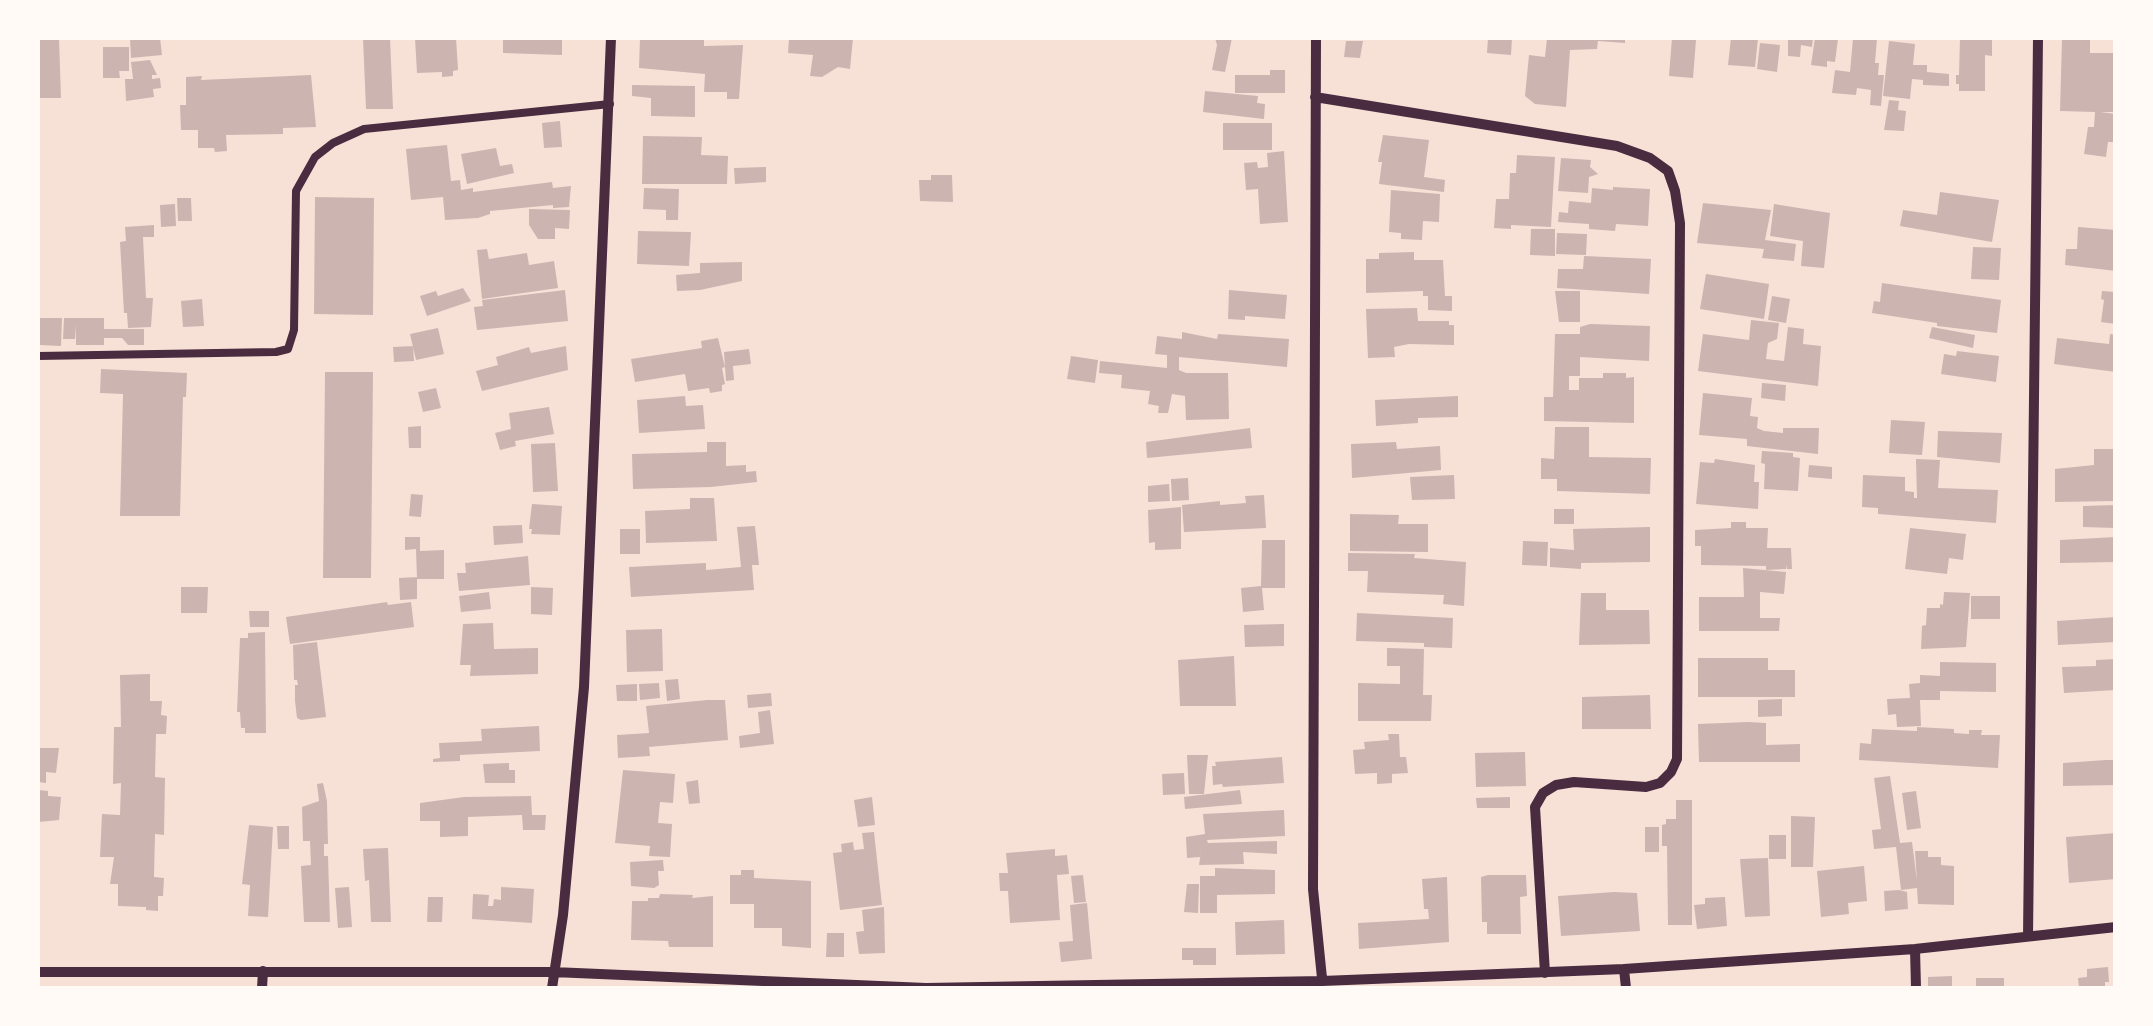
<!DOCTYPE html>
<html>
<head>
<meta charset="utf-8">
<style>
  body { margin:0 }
  #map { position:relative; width:2153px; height:1026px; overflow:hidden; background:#f7e1d7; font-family:"Open Sans",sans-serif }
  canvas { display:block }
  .frame { position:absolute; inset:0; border:40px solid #fffaf5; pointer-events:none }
</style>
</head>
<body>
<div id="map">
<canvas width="2153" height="1026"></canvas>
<div class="frame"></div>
</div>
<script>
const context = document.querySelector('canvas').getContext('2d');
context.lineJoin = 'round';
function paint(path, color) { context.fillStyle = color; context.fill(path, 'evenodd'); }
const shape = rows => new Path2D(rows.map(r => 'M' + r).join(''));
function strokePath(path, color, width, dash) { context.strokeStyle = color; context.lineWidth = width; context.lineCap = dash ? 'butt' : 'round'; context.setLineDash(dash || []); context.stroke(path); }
const building = shape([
  [38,38,59,38,61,98,38,98],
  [130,38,160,38,162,55,131,58],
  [363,38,390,38,393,109,366,109],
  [415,38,456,38,458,70,453,71,453,76,442,77,442,72,417,73],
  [503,38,562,38,562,55,503,53],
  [640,38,704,38,704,46,743,45,739,99,727,99,727,92,704,92,705,74,639,68],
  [789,38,853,38,850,69,838,67,822,77,810,76,813,55,788,53],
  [1215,38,1232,38,1225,72,1212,70,1217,45],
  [1488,38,1512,38,1511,55,1487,53],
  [1547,38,1625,38,1625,43,1598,41,1597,49,1570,50,1566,107,1535,104,1525,96,1529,55,1545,57],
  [1672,38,1696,40,1693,78,1669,76],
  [1731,38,1758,38,1755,67,1728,65],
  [1788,38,1813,38,1812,47,1801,45,1800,57,1788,56],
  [1815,38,1838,39,1835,62,1827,61,1827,67,1811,65],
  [1853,38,1877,38,1875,63,1879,63,1878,75,1884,75,1881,106,1870,105,1871,90,1857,88,1856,95,1832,93,1835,70,1850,72],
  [1960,38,1992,38,1992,56,1985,55,1985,91,1959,91,1959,84,1956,84,1956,75,1959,75],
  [2062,38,2090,38,2090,53,2116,53,2116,112,2100,112,2116,114,2115,142,2108,142,2106,157,2084,154,2088,127,2094,127,2095,112,2060,111],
  [1346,41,1363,41,1360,58,1344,57],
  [1889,41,1915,44,1913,65,1927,65,1927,72,1949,74,1949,86,1923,85,1923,80,1912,79,1910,99,1883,96],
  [1760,43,1780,45,1777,72,1757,69],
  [103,47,129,47,129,71,119,71,120,78,103,78],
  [150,60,157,75,152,75,152,79,160,78,161,88,153,89,154,97,126,101,125,79,133,79,131,62],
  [1270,70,1285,70,1285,93,1235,93,1235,75,1270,75],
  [311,75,316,127,283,128,283,134,226,135,227,151,215,152,214,148,198,148,198,130,181,130,180,105,186,105,186,77,202,76,201,80],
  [632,85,695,86,695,117,651,116,651,98,632,96],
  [1205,91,1258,96,1257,103,1265,104,1264,119,1203,112],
  [1889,100,1899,101,1898,110,1906,111,1904,131,1884,130],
  [560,121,562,147,544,148,542,123],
  [1223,123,1272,123,1272,150,1223,150],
  [1383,135,1429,140,1424,177,1445,180,1444,192,1379,184,1382,162,1378,162],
  [643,136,702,137,701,155,728,156,727,184,642,184],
  [447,145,451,181,460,180,461,190,473,188,473,192,552,182,553,188,571,186,569,207,553,208,553,205,490,211,490,214,478,218,445,220,443,197,411,200,406,149],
  [496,148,500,166,512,164,514,173,467,184,461,154],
  [1284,151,1288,222,1260,224,1258,189,1246,190,1244,163,1257,162,1258,168,1268,167,1267,153],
  [1517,155,1555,157,1551,227,1511,225,1511,229,1494,228,1496,199,1509,199,1510,173,1516,173],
  [1561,158,1591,160,1590,167,1598,174,1589,177,1588,193,1558,191],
  [766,167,766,182,735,184,734,168],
  [931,175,952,175,953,202,920,201,919,180,931,180],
  [1613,187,1650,189,1648,226,1616,224,1615,231,1589,229,1589,224,1558,222,1559,212,1568,213,1569,201,1591,203,1592,188,1613,190],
  [644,188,679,189,678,220,666,220,666,210,643,209],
  [1391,190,1440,194,1439,222,1423,221,1422,240,1401,239,1401,233,1389,232],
  [1940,192,1999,200,1992,242,1900,226,1903,210,1937,215],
  [315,197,374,198,373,315,314,314],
  [177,198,191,198,192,221,178,221],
  [1703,203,1771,210,1765,240,1796,244,1794,261,1762,258,1764,249,1697,243],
  [175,204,176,226,161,227,160,205],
  [1774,204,1830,213,1824,268,1801,266,1803,241,1770,236],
  [529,209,570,210,569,229,555,228,555,239,538,239,529,225],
  [154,225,154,237,143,237,146,298,153,298,151,327,128,328,127,313,124,313,120,242,126,241,125,227],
  [2078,227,2116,230,2116,271,2065,265,2066,249,2077,249],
  [1531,229,1555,229,1555,256,1530,255],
  [638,231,691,232,689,266,637,264],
  [1557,233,1587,234,1586,255,1556,254],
  [1973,247,2001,248,1999,280,1971,279],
  [487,249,489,259,527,253,529,265,554,261,558,288,482,299,477,250],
  [1414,252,1414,260,1443,260,1445,296,1452,296,1452,311,1428,310,1428,296,1423,296,1423,291,1366,293,1366,259,1379,259,1379,253],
  [1584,256,1651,259,1649,294,1557,288,1558,269,1583,269],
  [742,262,742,281,700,290,677,291,676,275,700,273,700,263],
  [1706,274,1769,284,1764,319,1700,309],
  [1882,283,2001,300,1997,333,1937,326,1937,323,1872,313,1874,301,1880,302],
  [463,288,471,301,427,316,420,296,436,291,438,296],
  [565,290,568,321,477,330,474,307,483,306,482,300],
  [1229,290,1287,295,1285,319,1245,316,1245,320,1228,319],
  [1555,291,1580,291,1580,322,1559,322],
  [2102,291,2116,292,2116,324,2101,322,2104,300,2101,299],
  [1772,296,1790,299,1786,323,1768,320],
  [202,299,204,326,183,327,181,301],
  [1417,308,1418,321,1449,321,1449,325,1454,325,1454,345,1409,344,1394,347,1395,357,1368,358,1366,309],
  [41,318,62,318,61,346,40,345,38,319],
  [64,318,104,318,104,329,144,329,144,345,128,345,122,338,104,338,104,345,76,345,76,325,75,339,63,339],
  [1751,320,1779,323,1777,339,1768,343,1766,359,1784,361,1788,327,1804,329,1803,344,1821,346,1818,386,1698,371,1703,334,1749,340],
  [1590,324,1650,326,1649,361,1580,357,1580,376,1569,376,1569,390,1579,390,1579,378,1603,378,1603,373,1626,373,1626,378,1634,377,1634,423,1544,421,1544,397,1553,397,1555,334,1580,334,1580,327],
  [1932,327,1975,335,1973,348,1929,338],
  [438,328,444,354,416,360,410,334],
  [1182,332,1217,339,1218,334,1289,339,1287,367,1179,357,1179,370,1186,373,1228,373,1229,419,1186,420,1185,396,1172,394,1168,413,1158,413,1159,406,1148,404,1150,391,1121,388,1122,375,1099,373,1100,361,1167,368,1167,355,1155,354,1157,336,1182,339],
  [2110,334,2116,335,2116,372,2054,364,2057,338,2109,344],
  [718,338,725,367,722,368,725,384,722,385,722,391,710,393,709,388,688,391,685,374,635,382,631,359,702,348,701,341],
  [413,346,414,361,394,362,393,347],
  [566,346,568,370,482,391,476,371,498,365,496,357,529,347,531,353],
  [749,349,751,364,733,366,734,380,726,381,724,352],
  [1957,351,1999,356,1996,382,1941,374,1944,354,1956,356],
  [1071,356,1098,360,1095,383,1067,379],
  [101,369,187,373,186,397,183,397,180,516,120,516,123,394,100,393],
  [325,372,373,372,371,578,323,578],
  [1762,383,1786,385,1785,401,1761,398],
  [436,388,441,408,423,412,418,392],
  [1703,393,1752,398,1750,416,1758,417,1757,428,1764,431,1783,433,1783,428,1819,428,1818,454,1747,446,1747,439,1699,435],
  [685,396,686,406,703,405,705,429,639,433,637,400],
  [1458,396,1458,417,1418,418,1418,423,1376,426,1375,400],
  [549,407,554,434,515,441,516,446,500,450,495,433,511,429,509,413],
  [1891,420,1925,422,1922,455,1889,453],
  [421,426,421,448,409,448,408,427],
  [1555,427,1589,427,1589,457,1651,458,1650,494,1557,491,1557,479,1541,479,1541,458,1554,459],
  [1250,428,1252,448,1147,458,1146,442],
  [1938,431,2002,433,2000,463,1937,457],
  [707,442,726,442,726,466,746,465,746,472,756,471,757,482,711,487,633,489,632,454,707,452],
  [1396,442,1397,449,1440,446,1441,470,1352,478,1351,444],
  [555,443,558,491,533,492,531,444],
  [2094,449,2116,449,2116,501,2055,502,2055,469,2094,465],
  [1762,451,1793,453,1793,457,1800,458,1798,491,1764,489,1765,464,1761,463],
  [1715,459,1755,465,1754,482,1759,482,1758,509,1696,504,1700,462,1714,463],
  [1916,459,1940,460,1938,488,1998,490,1996,523,1878,514,1878,508,1862,507,1863,475,1905,477,1905,491,1914,492,1914,498,1917,498],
  [1809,465,1832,467,1832,479,1808,477],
  [1454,475,1455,499,1412,500,1410,477],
  [1188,478,1189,500,1172,501,1171,479],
  [1169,484,1170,501,1148,502,1148,486],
  [411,494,423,495,421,517,409,516],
  [1264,495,1266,528,1184,532,1182,505,1220,501,1220,505,1246,503,1245,496],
  [690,498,714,498,717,541,646,543,645,511,690,509],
  [532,504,562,506,560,535,531,534,532,529,529,529],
  [2116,505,2116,528,2083,527,2083,506],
  [1181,507,1181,549,1155,550,1155,542,1149,543,1148,510],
  [1554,509,1574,509,1574,524,1554,524],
  [1350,514,1399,515,1398,524,1428,524,1428,552,1350,551],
  [1731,522,1746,522,1746,528,1768,528,1767,548,1791,548,1792,569,1787,569,1787,565,1786,569,1766,570,1766,566,1701,565,1701,546,1695,546,1695,530,1731,528],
  [522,525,523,543,494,545,493,526],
  [755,526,759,565,752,565,754,590,631,597,629,567,706,563,706,570,741,567,737,527],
  [1650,527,1650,562,1581,563,1581,569,1550,567,1550,548,1574,550,1573,529],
  [1910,528,1966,534,1963,560,1949,558,1947,574,1905,569],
  [620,529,640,529,640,554,620,554],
  [405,537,420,537,420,551,444,550,444,579,417,579,416,549,405,550],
  [2116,537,2116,562,2060,563,2060,540],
  [1262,540,1285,540,1285,588,1262,588,1264,610,1243,612,1241,588,1261,586],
  [1523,541,1548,542,1547,566,1522,565],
  [1348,553,1415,554,1414,558,1466,562,1464,606,1443,604,1444,595,1367,592,1368,571,1348,571],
  [528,556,530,585,459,591,457,573,466,573,465,563],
  [1743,568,1786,572,1784,594,1760,592,1760,618,1780,618,1779,631,1699,631,1699,597,1744,597],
  [417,577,417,599,400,600,399,578],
  [181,587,208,587,207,613,181,613],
  [531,587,553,588,552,615,531,614],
  [489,592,491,609,461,612,459,596],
  [1944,592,1970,593,1966,647,1921,649,1922,626,1926,625,1927,608,1940,608,1940,604,1943,605],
  [1581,593,1606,593,1606,610,1649,610,1650,644,1579,645],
  [1971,596,2000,596,2000,619,1971,619],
  [387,602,388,605,411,602,414,627,290,644,286,617],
  [249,611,269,611,269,627,250,627],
  [1357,613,1453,618,1452,648,1424,647,1424,643,1356,641],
  [2116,617,2116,642,2058,645,2057,621],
  [493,623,494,649,538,648,538,674,470,676,471,665,460,665,463,624],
  [1284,624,1284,646,1245,647,1244,625],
  [662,629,663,671,627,672,626,630],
  [265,632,266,733,245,733,245,728,241,728,240,712,237,712,240,638,248,638,248,633],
  [317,642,326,717,301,720,297,718,295,701,295,685,298,685,297,680,294,680,293,645],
  [1387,648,1424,649,1423,695,1432,695,1431,721,1358,721,1358,683,1400,684,1400,666,1387,666],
  [1234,656,1236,706,1180,706,1178,660],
  [1698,658,1768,658,1768,670,1795,670,1795,697,1698,697],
  [2116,659,2116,690,2064,693,2062,667,2096,666,2096,660],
  [1940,662,1996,663,1996,692,1940,691,1940,700,1920,700,1921,726,1897,727,1896,714,1888,715,1887,699,1910,698,1909,684,1920,683,1920,675,1940,676],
  [150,674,150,701,162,701,161,715,167,716,166,734,156,734,155,777,165,778,164,835,155,834,154,877,164,878,163,896,158,896,158,911,146,910,146,907,118,906,118,884,110,884,114,857,100,857,102,814,120,815,121,783,113,784,114,727,121,727,120,675],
  [678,679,680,699,667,701,665,680],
  [659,683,660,698,640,700,639,684],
  [637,684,637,701,617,701,616,685],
  [771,693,772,706,748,708,747,695],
  [1650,695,1651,729,1582,729,1582,697],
  [1782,699,1782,716,1758,717,1758,700],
  [707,700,725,700,728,740,649,747,650,756,618,758,617,735,649,733,646,706],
  [770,710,774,744,740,748,739,736,760,733,758,712],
  [1748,722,1766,723,1766,745,1800,744,1800,762,1699,762,1698,724],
  [539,726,540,751,460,755,460,761,433,762,433,759,440,758,439,743,482,741,481,729],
  [1917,727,1954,729,1954,733,1969,734,1969,730,1982,730,1981,735,2000,735,1998,768,1859,760,1860,743,1871,744,1872,729,1917,731],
  [1388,734,1399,734,1400,757,1406,757,1408,773,1392,774,1392,783,1377,784,1377,773,1355,774,1353,750,1365,749,1364,742,1389,740],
  [38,748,59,748,56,773,46,772,46,783,38,782],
  [1525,752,1526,786,1476,787,1475,753],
  [1187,755,1208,755,1204,794,1189,794],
  [1282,757,1284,783,1223,787,1222,784,1213,785,1212,766,1216,766,1215,762],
  [2106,760,2116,760,2116,785,2063,786,2063,763],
  [509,763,509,770,515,770,515,783,485,783,483,764],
  [623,770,675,774,673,803,660,802,658,823,672,824,670,857,649,856,650,846,615,843],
  [1184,773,1185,794,1163,795,1162,774],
  [1890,776,1900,843,1912,842,1917,881,1915,851,1928,851,1928,857,1941,857,1941,865,1954,866,1954,905,1918,904,1917,888,1901,890,1896,847,1874,849,1872,830,1881,829,1874,778],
  [698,780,700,803,689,804,686,782],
  [323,783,327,801,328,844,324,844,324,856,328,856,330,922,304,922,301,866,311,865,310,841,303,841,302,807,319,801,317,784],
  [38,790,48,791,48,796,61,797,59,820,38,822],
  [1240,790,1242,804,1185,809,1184,797],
  [1916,791,1921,828,1907,830,1902,793],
  [531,796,532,815,546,815,545,830,523,830,522,815,468,817,468,836,440,837,440,821,420,821,420,803,464,797],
  [872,797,875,825,858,827,854,800],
  [1510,797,1510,808,1477,808,1476,798],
  [1676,800,1692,800,1692,925,1668,925,1667,846,1662,846,1662,825,1666,824,1666,819,1676,819],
  [1284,810,1285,836,1207,840,1208,843,1277,841,1277,854,1243,852,1244,864,1199,865,1202,844,1200,857,1187,858,1186,837,1205,834,1203,814],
  [1791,816,1815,817,1813,867,1791,867],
  [249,825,273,827,268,917,248,916,250,885,242,884],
  [277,826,289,826,289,849,278,849],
  [1645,827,1659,827,1659,852,1645,852],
  [874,832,882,905,840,910,833,853,842,852,841,844,853,842,854,850,864,849,862,833],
  [2116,833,2116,879,2069,883,2066,837],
  [1769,835,1786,835,1786,859,1769,859],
  [388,848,391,922,371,922,369,880,365,881,363,849],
  [1055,849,1055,856,1067,855,1069,874,1057,875,1060,920,1010,923,1008,891,1000,891,999,873,1008,873,1006,853],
  [1768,858,1770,916,1745,917,1740,859],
  [663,860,664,871,658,871,659,885,654,888,631,886,630,862],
  [1864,866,1867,901,1848,903,1849,914,1821,917,1817,871],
  [1215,868,1275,870,1275,894,1217,895,1217,913,1200,913,1200,876,1215,876],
  [741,870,754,870,754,878,811,881,811,948,782,946,782,928,754,928,754,904,730,904,730,875,741,875],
  [1083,875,1086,902,1074,903,1071,876],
  [1488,875,1526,875,1527,896,1520,897,1521,934,1487,934,1487,922,1482,922,1481,877],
  [1447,877,1449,942,1359,949,1358,923,1429,919,1428,909,1424,909,1422,879],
  [1187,884,1199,884,1198,913,1184,912],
  [349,887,352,927,338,928,335,888],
  [501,887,534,889,532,923,472,919,473,894,489,895,488,906,493,906,494,899,501,900],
  [1899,890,1907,892,1908,909,1885,911,1884,891],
  [1614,892,1637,893,1640,931,1561,936,1558,896],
  [660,894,693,895,692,898,713,896,713,947,669,947,668,941,631,940,632,901,648,901,648,898,659,898],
  [428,897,443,897,442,922,427,922],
  [1725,897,1727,926,1697,929,1694,905,1705,904,1705,898],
  [1087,903,1092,959,1061,962,1059,942,1073,941,1070,905],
  [884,907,885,953,859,954,856,932,864,931,862,910],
  [1284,920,1285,954,1236,955,1235,922],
  [827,933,844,933,844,957,826,957],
  [1182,948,1216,948,1216,965,1193,965,1193,960,1182,960],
  [2108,967,2109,982,2105,982,2105,988,2079,988,2078,978,2087,977,2087,969],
  [1952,976,1952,988,1928,988,1928,977],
  [1976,978,2004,978,2004,988,1976,988]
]);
const service = shape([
  [38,356,276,352,288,349,294,330,296,191,315,157,333,143,364,129,610,104]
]);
const minor = shape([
  [1316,38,1313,889,1323,988],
  [1315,97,1617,146,1650,158,1668,171,1675,191,1680,223,1677,759,1671,772,1660,783,1646,787,1574,782,1556,785,1543,793,1535,807,1545,973],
  [2028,936,2038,38],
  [1915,949,1916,988],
  [1624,969,1626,988],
  [38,972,553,972,926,988,1322,981,1624,969,1915,949,2116,927],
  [262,988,263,971],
  [552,988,563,915,584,687,611,38]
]);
paint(building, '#ccb4b1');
strokePath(service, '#4a2c40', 8);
strokePath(minor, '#4a2c40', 10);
</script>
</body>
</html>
